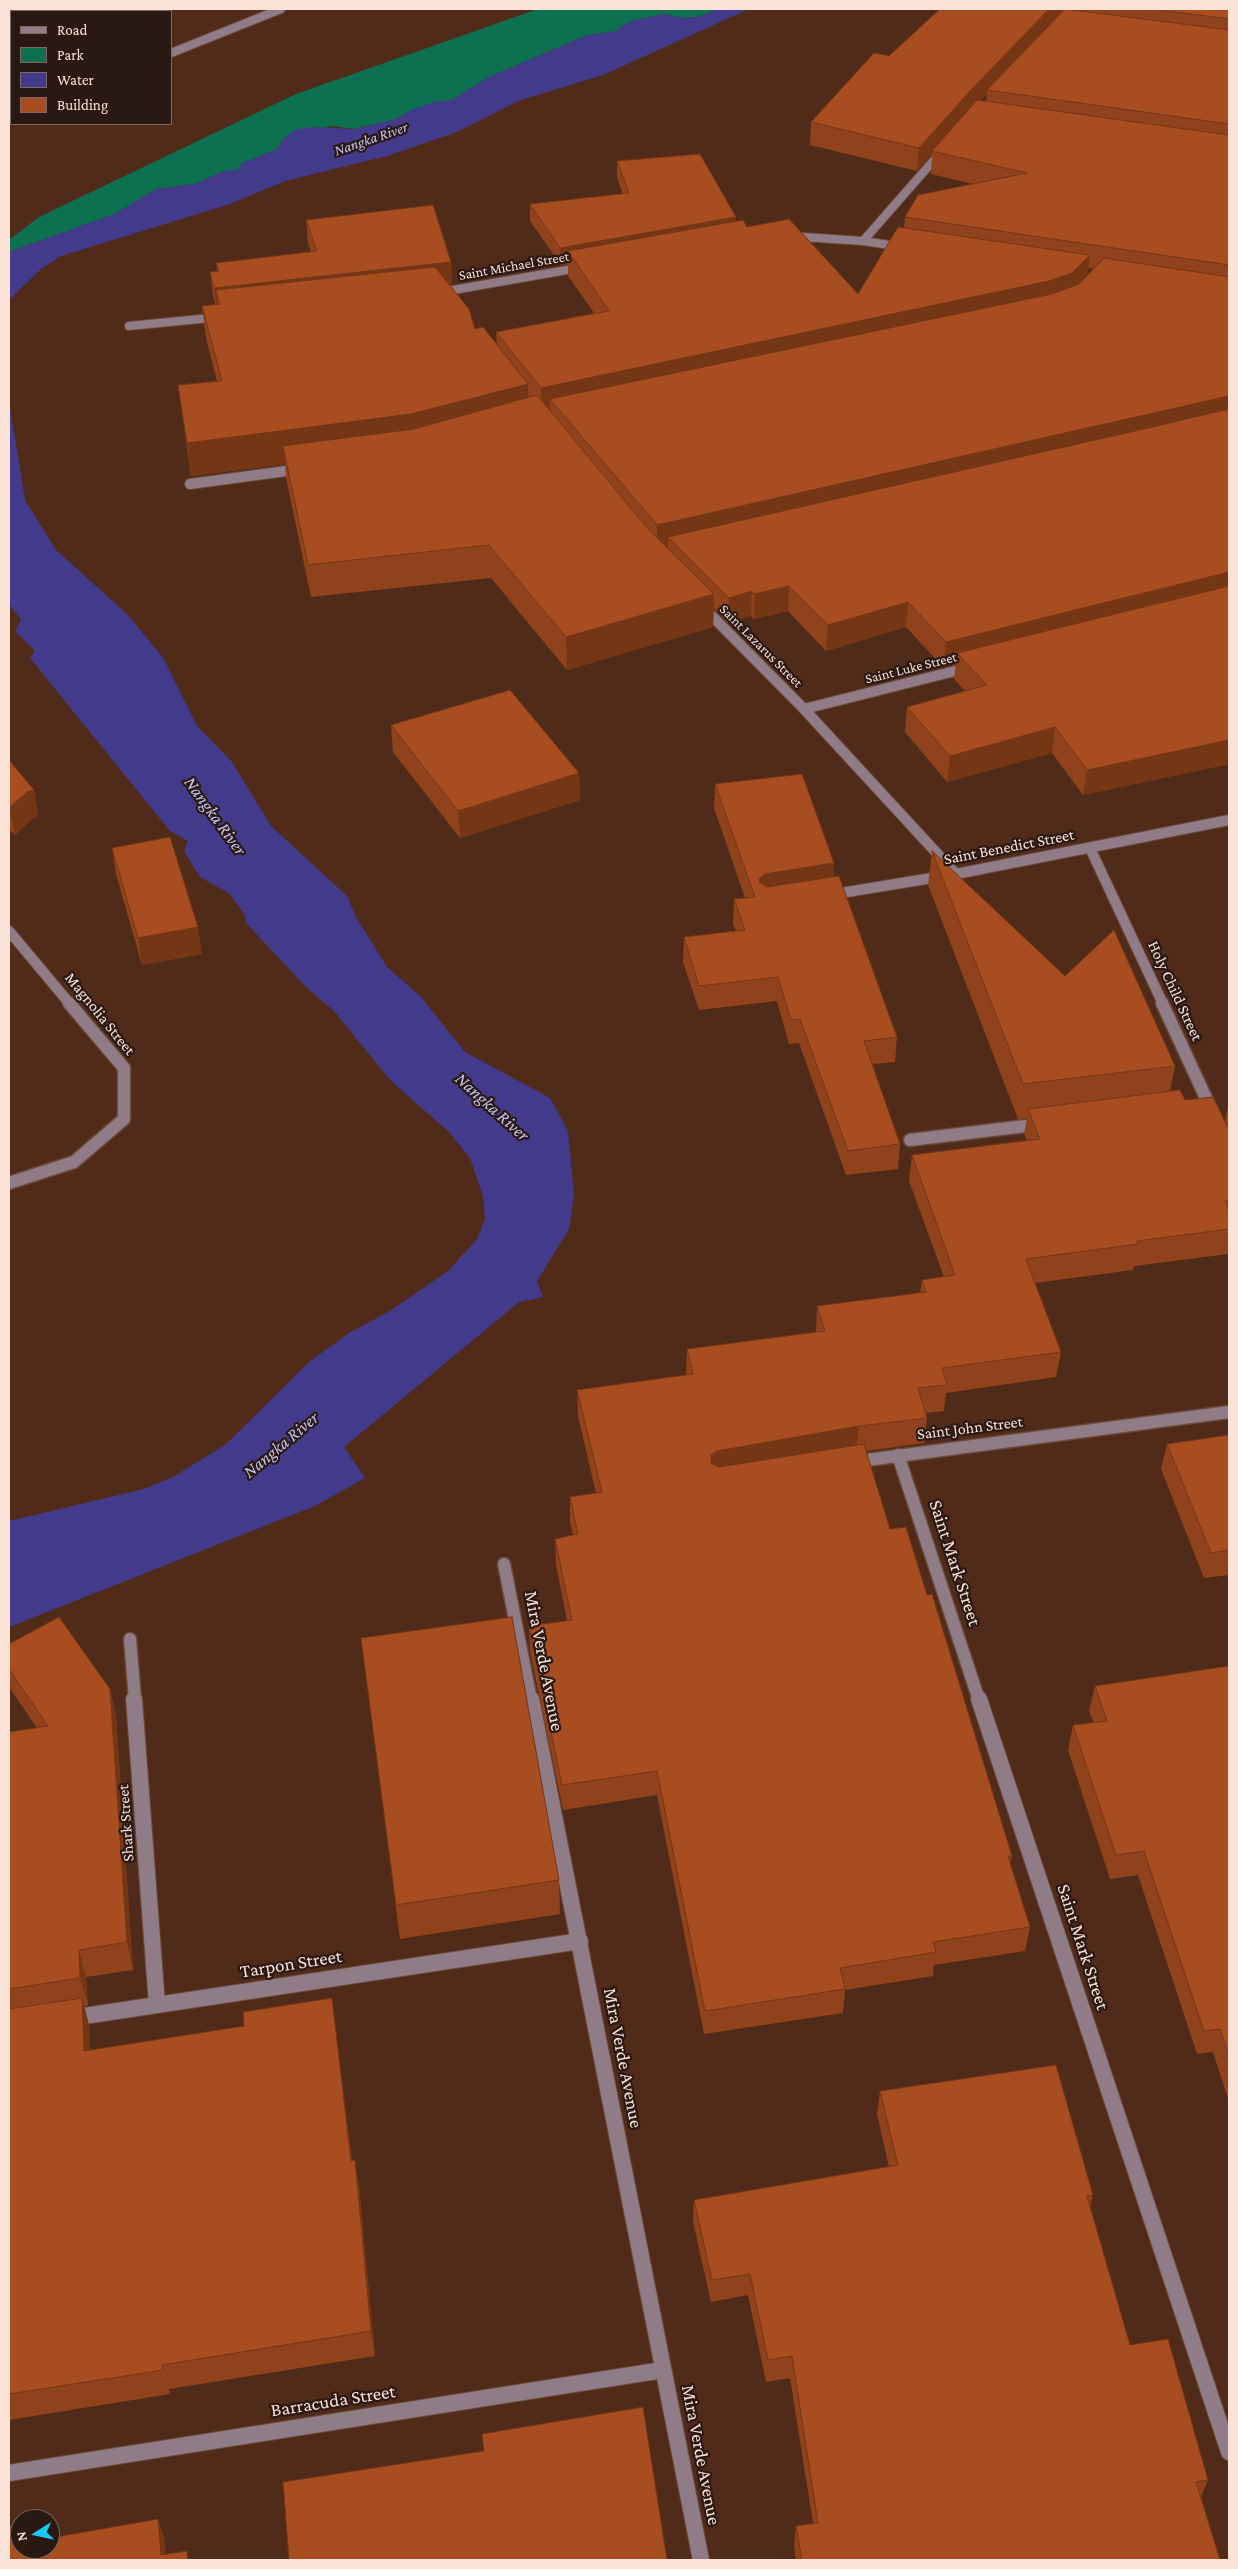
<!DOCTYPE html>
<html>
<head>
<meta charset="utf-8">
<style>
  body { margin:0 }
  #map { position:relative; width:1238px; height:2569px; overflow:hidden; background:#502b1a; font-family:"Crimson Pro",serif }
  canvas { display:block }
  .frame { position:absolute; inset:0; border:10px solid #fae2d7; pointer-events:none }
  .legend { position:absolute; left:10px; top:10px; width:162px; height:115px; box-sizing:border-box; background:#2a1912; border:1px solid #7d6961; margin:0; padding:6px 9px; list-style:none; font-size:15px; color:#fae2d7 }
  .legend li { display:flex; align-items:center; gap:10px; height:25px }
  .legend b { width:25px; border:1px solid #7d6961 }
  .north { position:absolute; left:10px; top:2509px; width:50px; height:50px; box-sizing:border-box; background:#2a1912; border:1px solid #7d6961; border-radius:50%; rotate:260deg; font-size:14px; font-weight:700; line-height:20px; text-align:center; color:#fae2d7 }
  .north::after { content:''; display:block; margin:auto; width:18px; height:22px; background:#17cafb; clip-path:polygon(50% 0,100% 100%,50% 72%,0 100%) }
</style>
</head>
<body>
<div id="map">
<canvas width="1238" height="2569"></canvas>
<div class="frame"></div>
<ul class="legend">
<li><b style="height:6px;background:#8f7c86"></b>Road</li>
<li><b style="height:14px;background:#0d7151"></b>Park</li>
<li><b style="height:14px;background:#443a8c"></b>Water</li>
<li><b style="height:14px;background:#a74d20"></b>Building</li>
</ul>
<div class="north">N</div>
</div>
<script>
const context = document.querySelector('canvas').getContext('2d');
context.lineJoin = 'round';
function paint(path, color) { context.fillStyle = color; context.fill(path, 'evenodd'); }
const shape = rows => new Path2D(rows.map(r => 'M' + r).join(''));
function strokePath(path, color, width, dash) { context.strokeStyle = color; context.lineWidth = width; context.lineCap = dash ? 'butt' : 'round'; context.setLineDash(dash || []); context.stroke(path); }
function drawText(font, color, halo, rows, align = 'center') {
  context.font = font + ' "Crimson Pro",serif'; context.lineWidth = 4.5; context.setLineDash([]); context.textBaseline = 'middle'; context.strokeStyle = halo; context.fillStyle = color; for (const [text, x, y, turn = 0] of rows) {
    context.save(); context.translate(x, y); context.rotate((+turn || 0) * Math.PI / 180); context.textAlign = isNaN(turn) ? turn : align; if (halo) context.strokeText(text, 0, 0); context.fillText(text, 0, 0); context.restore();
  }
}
const green = shape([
  [538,9,718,9,698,17,681,18,665,14,632,21,623,25,617,31,585,36,489,77,452,100,414,109,396,119,354,129,332,126,285,137,276,150,242,163,237,170,224,171,195,184,156,189,115,214,9,252,9,240,39,217,296,94]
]);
const water = shape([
  [718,9,749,9,603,75,518,101,457,132,387,156,285,181,230,204,61,256,41,269,9,300,9,252,115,214,156,189,195,184,224,171,237,170,242,163,276,150,285,137,295,130,311,127,354,129,396,119,414,109,434,102,452,100,489,77,585,36,617,31,623,25,632,21,665,14,681,18,698,17],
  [9,402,25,500,56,550,127,614,164,659,197,726,232,762,271,826,347,896,356,917,387,967,420,996,465,1052,550,1098,568,1131,574,1194,569,1229,537,1281,543,1297,519,1302,344,1447,365,1478,315,1506,9,1627,9,1521,144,1489,173,1477,225,1445,309,1362,349,1333,390,1311,448,1271,477,1239,485,1219,483,1196,470,1158,449,1132,391,1081,334,1011,306,987,246,923,245,915,230,894,200,877,184,851,188,841,170,831,30,658,35,651,15,631,21,620,9,604]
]);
const minorFar3 = shape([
  [80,11,82,9],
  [171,53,281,9],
  [9,103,11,100],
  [9,118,11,117],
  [788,236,863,241,903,247],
  [863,241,942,151],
  [436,293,584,267],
  [129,326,220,317]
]);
const minorFar2 = shape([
  [190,484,301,469],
  [701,605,804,709,956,874],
  [804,709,971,667],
  [1090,848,1163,1004],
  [829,895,956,874,1229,820],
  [9,931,70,1004]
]);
const minorFar1 = shape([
  [1162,1003,1213,1113],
  [910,1140,1042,1124],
  [9,1183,74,1162,124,1119,124,1068,69,1003],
  [898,1455,979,1700],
  [852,1462,1229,1412],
  [504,1564,531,1700],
  [130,1639,135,1700]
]);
const minor = shape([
  [134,1699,157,2005],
  [531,1699,701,2560],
  [979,1699,1229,2452],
  [71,2018,580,1941],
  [9,2473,663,2370]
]);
const wall = shape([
  [1067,9,1073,10,1073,9,1229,9,1229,764,1083,795,1052,753,947,782,905,732,907,707,965,691,954,679,956,664,943,667,906,627,826,651,788,611,754,619,751,616,728,623,714,608,713,627,567,670,491,578,311,597,286,478,285,464,191,476,178,385,217,381,206,338,202,306,215,305,213,295,210,272,217,271,216,263,311,252,308,243,306,220,451,262,452,285,449,285,475,329,497,345,496,332,594,313,568,276,568,264,561,265,530,221,530,204,623,194,617,178,617,161,747,227,858,294,904,228,905,217,973,184,931,174,932,154,917,171,810,145,811,122,889,56],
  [987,94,986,102,980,101],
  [1088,268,1094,269,1087,275],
  [391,725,579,773,580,800,460,838,393,752],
  [9,760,34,790,38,816,32,819,15,835,9,830],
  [715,784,834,863,833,877,897,1037,895,1062,872,1064,900,1144,898,1169,846,1175,799,1043,789,1044,777,1001,699,1010,683,962,684,937,736,931,733,924,734,899,745,898,714,808],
  [112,848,202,954,142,965,116,874],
  [932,851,1065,976,1175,1066,1170,1092,1228,1127,1225,1121,1229,1100,1229,1254,1134,1266,1133,1270,1035,1283,1061,1352,1056,1377,946,1393,944,1411,926,1413,927,1418,924,1443,866,1451,890,1529,927,1595,1012,1856,1010,1864,1030,1927,1025,1951,934,1965,933,1976,845,1990,843,2013,704,2034,657,1795,563,1810,530,1651,529,1626,567,1621,556,1564,555,1539,573,1535,570,1522,570,1497,596,1493,578,1416,577,1390,686,1375,687,1349,816,1332,817,1306,920,1293,922,1280,944,1277,909,1181,912,1155,1027,1140,1024,1134,1027,1118,1018,1119,928,885],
  [1229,1435,1229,1575,1204,1578,1161,1469,1167,1444],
  [361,1638,559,1880,560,1914,400,1939],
  [9,1644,110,1689,116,1717,133,1970,86,1977,88,2005,84,2006,89,2025,90,2050,335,2025,352,2161,359,2186,375,2356,169,2389,170,2394,9,2420,9,1732,37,1728,9,1687],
  [1229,1666,1229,2102,1213,2052,1197,2054,1138,1875,1110,1879,1068,1750,1073,1725,1094,1723,1089,1711,1095,1686],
  [880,2091,1093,2195,1090,2207,1130,2345,1208,2480,1201,2497,1220,2560,796,2560,794,2546,796,2526,813,2523,790,2378,766,2382,748,2295,711,2302,693,2222,694,2200,889,2167,877,2114]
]);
const shadedWall = shape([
  [1049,9,1068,9,990,90,987,90,987,94,932,151,932,154,917,171,919,148,971,90],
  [736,217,736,234,568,251,568,264,561,265,560,248],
  [1090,255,1087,280,1069,298,550,399,550,412,542,413,541,388],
  [451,262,452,285,221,310,220,304,216,290,219,310,217,311,214,288],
  [528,384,529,416,283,446,285,464,191,476,187,443],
  [1229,396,1229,411,668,537,668,548,657,550,657,525],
  [1229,572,1229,586,957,653,956,664,943,667,946,642],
  [789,586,788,611,754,619,755,594],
  [752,591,751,616,728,623,729,598],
  [714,594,713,627,567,670,566,637],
  [908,602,906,627,826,651,828,625],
  [1055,727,1052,753,947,782,950,756],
  [1229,740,1229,764,1083,795,1087,770],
  [579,773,580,800,460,838,458,811],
  [34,790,38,816,32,819,15,835,9,808,27,792],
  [834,863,833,887,759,902,760,878,765,874],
  [198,927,202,954,142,965,138,938],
  [859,1426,856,1452,710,1481,711,1455,717,1451],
  [110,1689,116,1717,133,1970,127,1942],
  [79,1950,86,1977,88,2005,80,1978],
  [82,1998,89,2025,92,2078,84,2051],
  [332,1998,335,2025,355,2187,351,2161],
  [355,2160,359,2186,375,2356,371,2331],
  [158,2519,165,2539,166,2560,161,2555],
  [50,2520,58,2540,51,2538]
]);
const building = shape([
  [940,9,1049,9,971,90,919,148,811,122,874,53,889,56,940,9],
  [1065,9,1229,30,1229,124,987,90,1065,9],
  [1153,9,1229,9,1229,19,1153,9],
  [977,100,1229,135,1229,265,905,217,918,195,1027,173,932,151,977,100],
  [700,154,736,217,560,248,530,204,629,193,617,161,700,154],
  [433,205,451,262,214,288,210,272,219,271,216,263,317,251,306,220,433,205],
  [789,219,858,294,898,227,1090,255,1072,273,1049,281,541,388,496,332,609,311,568,251,743,220,747,227,789,219],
  [1104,258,1229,277,1229,396,657,525,550,399,1052,294,1079,284,1104,258],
  [435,267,469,309,475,329,483,327,528,384,411,414,187,443,178,385,222,381,202,306,220,304,216,290,435,267],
  [537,395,649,530,714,594,566,637,489,545,308,565,283,446,414,429,537,395],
  [1229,409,1229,572,946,642,908,602,828,625,789,586,755,594,752,591,729,598,668,537,1148,428,1229,409],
  [1229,586,1229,740,1087,770,1055,727,950,756,907,707,987,685,957,653,1229,586],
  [510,690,579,773,458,811,391,725,510,690],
  [9,760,34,790,27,792,9,808,9,760],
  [802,774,834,863,765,874,760,878,759,882,767,887,839,876,897,1037,864,1041,900,1144,848,1151,800,1019,791,1020,778,977,699,986,684,937,745,930,734,899,755,897,715,784,802,774],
  [170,837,198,927,138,938,112,848,170,837],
  [932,851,1065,976,1114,930,1175,1066,1023,1084,932,851],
  [1180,1090,1185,1100,1213,1097,1227,1126,1229,1128,1229,1201,1225,1201,1229,1211,1229,1229,1137,1241,1138,1244,1026,1259,1061,1352,942,1368,947,1385,918,1388,927,1418,859,1426,717,1451,711,1455,711,1463,719,1467,864,1444,890,1529,906,1527,927,1595,932,1594,1012,1856,1008,1856,1030,1927,933,1942,936,1952,840,1968,845,1989,705,2011,657,1771,562,1785,529,1626,572,1620,555,1539,578,1534,570,1497,602,1492,577,1390,693,1374,687,1349,825,1331,817,1306,926,1292,922,1280,955,1275,912,1155,1040,1139,1028,1109,1180,1090],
  [1229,1435,1229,1550,1211,1553,1167,1444,1229,1435],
  [59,1617,110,1689,127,1942,79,1950,80,1978,9,1989,9,1732,48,1726,9,1669,9,1644,59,1617],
  [512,1617,559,1880,396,1905,361,1638,512,1617],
  [1229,1666,1229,2057,1220,2029,1204,2031,1144,1851,1116,1855,1073,1725,1107,1721,1095,1686,1229,1666],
  [82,1998,84,2051,244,2026,243,2012,332,1998,351,2161,355,2160,371,2331,162,2365,163,2370,9,2394,9,2009,82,1998],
  [1056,2065,1093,2195,1087,2196,1130,2345,1168,2339,1208,2480,1196,2482,1220,2560,802,2560,796,2526,818,2523,792,2356,768,2360,750,2274,712,2280,694,2200,898,2165,880,2091,1056,2065],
  [643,2407,667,2560,289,2560,283,2482,484,2451,482,2434,643,2407],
  [158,2519,161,2555,187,2551,188,2560,9,2560,9,2527,20,2525,20,2549,50,2549,50,2520,51,2538,158,2519]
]);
const farStreetnames = [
  ["Saint Michael Street",514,266,-10],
  ["Saint Lazarus Street",761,646,45],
  ["Saint Luke Street",911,668,-14]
];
const farWaternames = [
  ["Nangka River",371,139,-19]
];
const streetNames = [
  ["Saint Benedict Street",1009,847,-11],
  ["Holy Child Street",1175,991,65],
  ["Magnolia Street",100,1014,51],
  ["Saint John Street",970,1428,-7],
  ["Shark Street",126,1823,-94]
];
const waterNames = [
  ["Nangka River",215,816,54],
  ["Nangka River",492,1107,42],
  ["Nangka River",281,1445,-40]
];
const nearStreetnames = [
  ["Saint Mark Street",955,1563,72],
  ["Mira Verde Avenue",544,1661,79],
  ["Saint Mark Street",1083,1947,72],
  ["Tarpon Street",291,1964,-9],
  ["Mira Verde Avenue",623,2058,79],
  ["Barracuda Street",333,2401,-9],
  ["Mira Verde Avenue",701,2455,79]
];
paint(green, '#0d7151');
paint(water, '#443a8c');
strokePath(minorFar3, '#6b4838', 10);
strokePath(minorFar2, '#6b4838', 12);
strokePath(minorFar1, '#6b4838', 15);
strokePath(minor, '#6b4838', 18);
strokePath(minorFar3, '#8f7c86', 8);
strokePath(minorFar2, '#8f7c86', 10);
strokePath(minorFar1, '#8f7c86', 12);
strokePath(minor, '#8f7c86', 16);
paint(wall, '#90421c');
paint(shadedWall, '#753616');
paint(building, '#a74d20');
strokePath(building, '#753616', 1);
drawText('14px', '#fae2d7', '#2a1912', farStreetnames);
drawText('italic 15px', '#c3c4f2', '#2a1912', farWaternames);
drawText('16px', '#fae2d7', '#2a1912', streetNames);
drawText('italic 18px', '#c3c4f2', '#2a1912', waterNames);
drawText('19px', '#fae2d7', '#2a1912', nearStreetnames);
</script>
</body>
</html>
